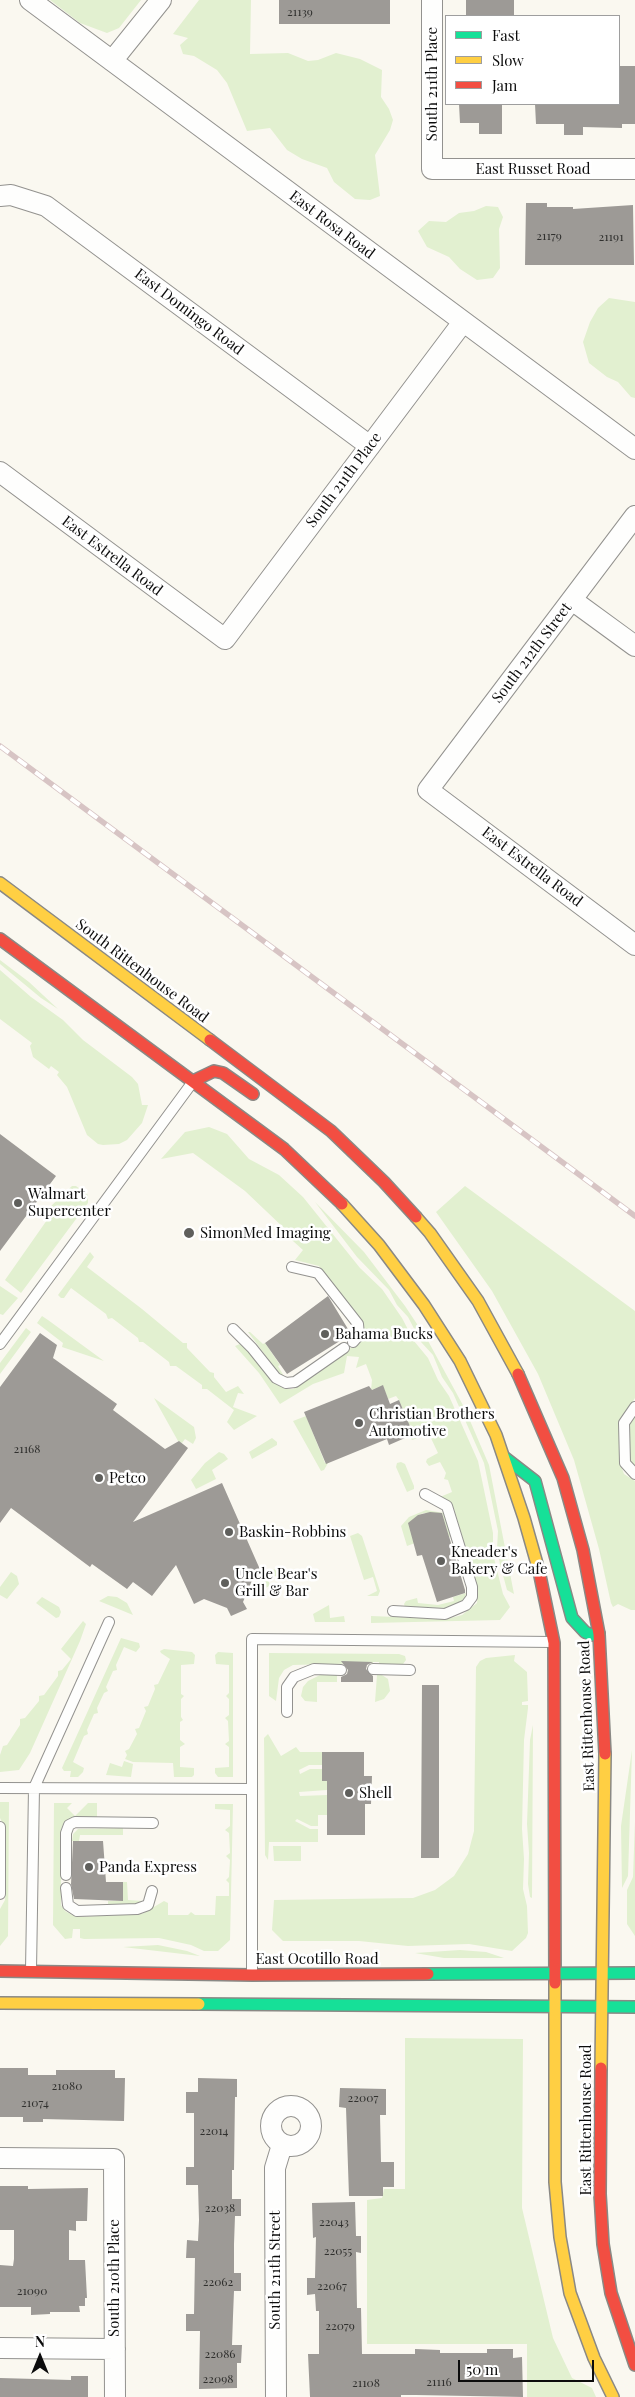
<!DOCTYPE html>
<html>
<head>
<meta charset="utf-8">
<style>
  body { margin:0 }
  #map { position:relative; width:635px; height:2397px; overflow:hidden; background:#faf8f0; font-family:"Playfair Display",serif }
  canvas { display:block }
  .legend { position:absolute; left:445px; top:15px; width:175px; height:90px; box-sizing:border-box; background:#fff; border:1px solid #9e9e9e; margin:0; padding:6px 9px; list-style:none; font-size:15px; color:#0c0c0c }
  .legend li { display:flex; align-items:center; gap:10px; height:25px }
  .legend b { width:25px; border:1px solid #9e9e9e }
  .north { position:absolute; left:15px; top:2332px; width:50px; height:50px; -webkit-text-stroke:4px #fff; paint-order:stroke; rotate:0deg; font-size:14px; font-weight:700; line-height:20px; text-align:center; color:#0c0c0c }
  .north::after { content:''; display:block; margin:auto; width:18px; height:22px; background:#0c0c0c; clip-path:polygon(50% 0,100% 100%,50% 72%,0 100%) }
  .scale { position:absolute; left:458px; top:2360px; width:136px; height:22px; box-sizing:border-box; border:2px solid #0c0c0c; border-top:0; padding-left:6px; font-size:15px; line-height:18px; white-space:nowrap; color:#0c0c0c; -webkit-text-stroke:4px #fff; paint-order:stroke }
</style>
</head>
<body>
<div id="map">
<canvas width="635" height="2397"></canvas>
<ul class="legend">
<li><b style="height:6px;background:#16e098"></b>Fast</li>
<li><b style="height:6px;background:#ffcf43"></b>Slow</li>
<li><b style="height:6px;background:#f24e42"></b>Jam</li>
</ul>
<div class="north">N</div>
<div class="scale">50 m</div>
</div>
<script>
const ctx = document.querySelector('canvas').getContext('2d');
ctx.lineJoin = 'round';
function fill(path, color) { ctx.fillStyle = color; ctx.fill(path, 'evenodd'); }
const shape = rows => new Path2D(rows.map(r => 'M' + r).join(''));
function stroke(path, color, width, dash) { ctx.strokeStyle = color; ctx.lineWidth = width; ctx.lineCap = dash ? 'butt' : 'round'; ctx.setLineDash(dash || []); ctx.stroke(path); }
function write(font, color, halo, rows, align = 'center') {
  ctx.font = font + ' "Playfair Display",serif'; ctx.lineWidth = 5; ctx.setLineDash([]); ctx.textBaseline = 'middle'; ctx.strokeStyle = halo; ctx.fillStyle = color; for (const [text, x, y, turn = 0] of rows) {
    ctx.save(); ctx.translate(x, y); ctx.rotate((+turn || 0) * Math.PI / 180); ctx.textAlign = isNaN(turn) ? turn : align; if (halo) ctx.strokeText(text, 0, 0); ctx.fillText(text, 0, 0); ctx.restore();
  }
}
fill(shape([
  [50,0,141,0,119,28,107,33,80,23],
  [199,0,251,0,250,54,288,53,308,61,318,60,336,53,360,59,382,70,381,97,389,109,393,120,390,130,375,155,380,196,370,200,355,199,334,182,327,168,302,159,287,150,270,128,247,131,227,83,217,70,194,56,183,54,180,45,188,38,173,34],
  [486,206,498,207,503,217,499,229,500,268,493,278,477,280,460,269,449,257,427,247,418,231,429,221,446,222,459,213,474,211],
  [609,298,635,302,635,398,631,397,618,382,607,377,589,363,583,342,590,322,598,308],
  [0,960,29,982,58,1009,41,998,0,964],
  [0,970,31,997,63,1020,83,1040,132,1077,138,1084,142,1105,148,1105,142,1123,127,1140,119,1144,103,1145,98,1144,87,1135,67,1087,57,1075,59,1072,51,1066,49,1069,33,1057,30,1046,32,1043,0,1019],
  [209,1127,227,1134,249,1159,279,1175,303,1197,360,1268,382,1289,402,1318,414,1341,428,1358,438,1380,449,1396,478,1461,493,1533,493,1554,503,1594,510,1607,500,1620,371,1623,371,1616,447,1619,462,1615,477,1603,478,1589,454,1509,448,1502,440,1497,452,1492,448,1480,444,1479,446,1473,440,1462,429,1466,426,1462,427,1459,438,1453,429,1434,412,1440,408,1433,412,1431,399,1400,396,1396,388,1399,383,1386,371,1390,372,1380,366,1364,356,1368,359,1357,347,1356,344,1373,313,1384,280,1404,259,1373,235,1346,240,1344,249,1352,272,1382,285,1389,293,1389,359,1342,364,1328,360,1318,319,1266,295,1260,303,1250,284,1233,286,1230,245,1191,193,1153,161,1159,185,1132],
  [72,1186,76,1186,88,1195,88,1203,21,1293,5,1280,54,1210,50,1207],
  [465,1186,635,1311,635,1398,620,1421,619,1460,624,1474,635,1481,635,1610,631,1610,618,1604,613,1607,611,1603,599,1549,574,1460,538,1374,492,1291,436,1212],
  [315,1202,364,1252,405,1306,427,1339,465,1409,489,1465,514,1594,507,1590,500,1564,497,1549,498,1531,484,1463,453,1393,442,1377,433,1355,421,1342,408,1317,397,1305,389,1290,357,1257],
  [90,1252,94,1257,87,1267,142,1309,183,1343,187,1343,187,1348,210,1372,214,1373,214,1377,226,1392,238,1386,244,1394,238,1393,233,1407,257,1416,234,1430,227,1422,234,1410,207,1389,202,1389,202,1385,176,1366,170,1366,169,1362,143,1342,139,1342,138,1338,112,1318,108,1319,106,1314,71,1288,64,1298,61,1298,58,1295],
  [0,1286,18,1298,3,1315,0,1314],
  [42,1316,48,1320,104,1361,62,1347,63,1343,37,1323],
  [26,1328,31,1332,0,1374,0,1363],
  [248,1332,250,1332,263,1344,265,1343,280,1365,278,1366,285,1378,278,1372],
  [154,1398,194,1427,196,1438,193,1444,185,1439,182,1443,178,1441],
  [635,1415,635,1468,630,1459,629,1424],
  [306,1416,325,1463,328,1463,324,1470,321,1471,293,1421],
  [272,1438,277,1442,277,1445,252,1459,249,1452],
  [219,1452,224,1454,228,1459,212,1470,216,1479,196,1489,191,1480,205,1463],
  [401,1462,405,1464,414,1486,414,1489,407,1492,396,1467,397,1463],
  [426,1510,444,1513,452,1536,449,1537,442,1513,424,1513,418,1515,415,1543,407,1546,401,1526,409,1517],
  [358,1533,362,1536,380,1591,378,1596,367,1596,377,1591,373,1577,364,1580,350,1536],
  [278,1568,281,1569,281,1574,268,1579,270,1586,265,1588,259,1575],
  [11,1572,17,1576,19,1584,7,1599,0,1595,0,1587],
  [466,1593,464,1601,447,1608,405,1607,404,1604,406,1601,417,1598,418,1603,438,1605,454,1601,453,1597],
  [108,1596,117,1597,127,1603,133,1615,99,1601],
  [42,1597,59,1607,61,1612,59,1617,56,1618,36,1603],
  [329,1605,330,1618,344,1616,345,1622,315,1622,313,1614],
  [83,1621,86,1624,80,1641,30,1753,19,1770,0,1772,0,1755,3,1746,7,1745,20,1725,20,1719,25,1718,39,1701,39,1696,44,1695,58,1676,58,1671,62,1670,71,1659,61,1649],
  [121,1638,139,1643,140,1647,136,1652,124,1647,116,1665,117,1670,113,1671,106,1687,108,1691,104,1693,97,1708,98,1713,94,1714,87,1730,88,1734,84,1736,73,1762,84,1768,83,1772,78,1777,70,1777,71,1771,64,1771,62,1768],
  [164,1649,192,1652,195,1655,194,1664,181,1665,181,1694,184,1696,181,1699,181,1717,183,1720,180,1722,180,1740,185,1744,180,1747,180,1767,194,1768,194,1775,192,1777,174,1777,173,1763,133,1762,125,1759,127,1755,125,1751,129,1749,137,1734,135,1729,139,1728,146,1711,144,1707,148,1706,155,1689,154,1685,158,1684,170,1659,161,1653,160,1651],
  [218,1652,233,1653,233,1777,218,1777,215,1773,215,1768,229,1767,229,1747,225,1744,229,1741,228,1721,225,1718,229,1715,229,1699,226,1696,229,1693,229,1665,216,1664,215,1655],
  [269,1653,399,1654,405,1656,406,1660,403,1664,379,1664,379,1662,373,1662,373,1663,293,1665,284,1670,279,1678,276,1701,269,1696],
  [515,1655,514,1661,527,1672,528,1701,522,1702,522,1705,528,1705,528,1708,524,1740,522,1829,524,1859,523,1889,527,1906,528,1933,526,1938,512,1951,469,1944,408,1946,359,1941,283,1941,272,1930,274,1900,413,1898,435,1890,454,1876,468,1854,474,1831,476,1667,480,1661,486,1658],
  [320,1675,337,1675,337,1682,317,1682,317,1702,305,1701,301,1696,303,1687,308,1681],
  [377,1675,382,1675,388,1679,390,1691,384,1699,375,1702],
  [533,1725,532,1898,530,1897,528,1884,529,1853,527,1824,530,1740],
  [268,1734,281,1756,296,1747,300,1752,322,1752,322,1765,309,1765,299,1770,300,1774,310,1769,322,1769,322,1781,327,1781,327,1790,299,1792,300,1796,327,1795,327,1815,318,1815,318,1826,311,1826,297,1819,295,1821,310,1829,318,1829,318,1842,269,1842,268,1860,265,1855,264,1738],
  [632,1750,628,1876,622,1888,621,1826],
  [124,1761,133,1764,131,1777,106,1775,110,1763,122,1767],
  [0,1802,9,1802,8,1936,0,1946,0,1909,5,1900,6,1831,0,1818],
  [54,1803,72,1803,67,1808,75,1816,88,1803,97,1803,97,1817,69,1819,64,1822,61,1830,61,1905,65,1911,76,1917,142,1914,164,1901,168,1903,168,1915,188,1915,191,1912,195,1915,215,1915,216,1896,229,1896,229,1883,226,1880,229,1877,230,1860,226,1856,230,1853,229,1833,225,1830,230,1826,230,1810,215,1809,215,1804,233,1804,230,1940,218,1951,204,1951,191,1945,159,1938,84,1939,80,1938,80,1929,73,1929,72,1938,65,1939,53,1925],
  [635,1821,635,1936,627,1924,627,1890,633,1877],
  [123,1828,123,1835,80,1835,79,1841,72,1841,73,1834,78,1829],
  [273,1846,301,1846,301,1861,274,1861],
  [123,1882,127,1882,128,1900,143,1901,135,1904,108,1904,108,1901,123,1901],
  [158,1945,187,1951,200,1956,123,1947],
  [460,1950,486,1952,504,1958,444,1958,415,1953],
  [405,2038,523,2039,522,2208,553,2338,572,2378,592,2388,596,2397,527,2397,527,2344,367,2344,367,2200,382,2198,384,2189,405,2189]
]), '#e2f0d0');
fill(shape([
  [279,0,390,0,390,24,279,24],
  [466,0,514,0,514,16,466,16],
  [619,66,635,66,635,124,622,124,622,128,583,127,583,135,564,135,564,124,536,124,535,104,619,104],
  [459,104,502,104,502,134,479,134,479,123,460,123],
  [526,203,547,203,547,207,573,207,573,209,633,205,634,265,525,265],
  [0,1134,56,1176,0,1251],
  [328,1296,351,1334,287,1374,265,1343],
  [40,1333,57,1345,53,1358,117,1404,113,1410,165,1449,179,1441,188,1448,133,1522,222,1483,262,1574,253,1578,243,1602,247,1609,231,1616,227,1608,204,1599,194,1604,176,1565,152,1596,133,1582,127,1589,92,1564,90,1567,11,1508,0,1523,0,1387],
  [383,1385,390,1404,399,1400,412,1431,404,1435,405,1438,389,1445,387,1439,326,1464,304,1412,369,1386,372,1390],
  [430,1512,442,1513,465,1590,465,1593,437,1602,422,1555,417,1556,408,1523,418,1515],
  [341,1661,373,1662,367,1665,366,1669,373,1676,373,1682,341,1682,341,1677,347,1674,348,1670],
  [422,1685,439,1685,439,1858,421,1858],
  [322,1752,364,1752,364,1776,372,1776,371,1804,365,1804,365,1835,327,1835,327,1781,322,1781],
  [73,1841,103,1841,106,1882,123,1882,123,1901,74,1899,71,1884],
  [0,2068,28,2068,28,2075,56,2075,56,2070,115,2070,115,2078,125,2078,124,2121,43,2119,43,2122,23,2122,23,2117,0,2117],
  [198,2078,237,2079,237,2097,235,2097,234,2170,232,2170,232,2199,241,2199,241,2216,235,2216,234,2244,234,2273,241,2273,241,2291,234,2291,233,2316,232,2345,242,2345,241,2363,237,2363,237,2388,199,2389,200,2331,186,2331,186,2314,194,2314,195,2258,186,2258,187,2240,198,2241,199,2220,198,2185,186,2185,186,2167,194,2167,194,2113,186,2113,186,2092,198,2092],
  [340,2088,386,2089,386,2115,380,2115,381,2162,394,2162,394,2187,383,2187,383,2196,349,2196,346,2108,339,2107],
  [0,2186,28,2186,28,2189,88,2188,87,2221,76,2221,76,2231,69,2230,69,2260,85,2260,87,2298,85,2298,85,2306,79,2306,80,2312,50,2312,50,2314,31,2315,31,2307,0,2307,0,2265,13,2266,14,2259,14,2230,0,2230],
  [355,2202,356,2236,361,2236,361,2253,356,2252,357,2308,361,2308,362,2354,415,2354,415,2349,440,2350,440,2353,487,2353,487,2349,513,2349,513,2358,522,2357,523,2397,416,2395,401,2395,401,2397,310,2397,308,2354,319,2354,319,2311,316,2311,315,2294,307,2295,307,2278,315,2278,316,2237,313,2238,312,2203],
  [71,2376,88,2376,88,2397,0,2397,0,2378,71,2380]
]), '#9d9a96');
const lane = shape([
  [292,1267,318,1273,358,1324,359,1335,353,1342],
  [233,1329,252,1348,276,1378,286,1383,295,1382,344,1348],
  [0,1344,192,1083],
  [635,1407,624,1423,625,1463,635,1474],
  [393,1611,445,1614,466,1605,472,1597,472,1587,447,1506,425,1494],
  [373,1669,410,1670],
  [287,1712,287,1687,294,1677,314,1669,341,1670],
  [0,1788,252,1789],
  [0,1827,0,1894],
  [66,1875,66,1833,69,1825,75,1822,153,1823],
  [66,1888,68,1905,77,1911,137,1909,148,1905,152,1891],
  [31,1970,34,1788,109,1622],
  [252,1974,252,1639,553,1642]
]);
const street = shape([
  [30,0,635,449],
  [432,0,432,169,635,169],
  [112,61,161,0],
  [0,196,11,195,46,206,370,446],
  [0,472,225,639,463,322],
  [635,516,428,790,635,945],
  [572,600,635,646],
  '271 2126a20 20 0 1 1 40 0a20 20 0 1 1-40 0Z',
  [0,2158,114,2159,115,2397],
  [0,2348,115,2349],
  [276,2397,275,2168,282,2145]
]);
const fast = shape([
  [504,1457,535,1481,572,1618,585,1632,591,1635,599,1634],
  [428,1974,635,1973],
  [199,2004,635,2007]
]);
const slow = shape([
  [0,883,210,1040],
  [342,1204,379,1245,424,1305,460,1361,496,1435,524,1518,539,1571],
  [416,1217,430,1233,478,1301,518,1374],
  [555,1983,555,2182,560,2237,570,2293,594,2358,613,2397],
  [0,2003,199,2004],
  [601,2068,605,1754]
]);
const jam = shape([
  [0,939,284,1149,342,1204],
  [210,1040,331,1131,384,1182,416,1217],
  [193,1081,214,1071,223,1073,253,1094],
  [518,1374,563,1478,583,1550,599,1634,605,1754],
  [539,1571,554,1643,555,1983],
  [0,1971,252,1975,428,1974],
  [601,2068,600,2194,603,2244,611,2293,635,2365]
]);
stroke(lane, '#93928f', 12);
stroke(street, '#93928f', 22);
stroke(fast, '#8a8985', 14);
stroke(slow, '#8a8985', 14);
stroke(jam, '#8a8985', 14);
stroke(lane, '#fefefd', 10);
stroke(street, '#fefefd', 20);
stroke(fast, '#16e098', 11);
stroke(slow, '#ffcf43', 11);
stroke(jam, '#f24e42', 11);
const rail = shape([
  [0,746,635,1216]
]);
stroke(rail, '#d7c4c4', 5.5);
stroke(rail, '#fff', 4, [11]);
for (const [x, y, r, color] of [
  [18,1203,5,"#5f5f5c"],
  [189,1233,6,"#5f5f5c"],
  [325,1334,5,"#5f5f5c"],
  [359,1423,5,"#5f5f5c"],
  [99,1478,5,"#5f5f5c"],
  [229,1532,5,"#5f5f5c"],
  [441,1561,5,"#5f5f5c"],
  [225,1583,5,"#5f5f5c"],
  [349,1793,5,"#5f5f5c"],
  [89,1867,5,"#5f5f5c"]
]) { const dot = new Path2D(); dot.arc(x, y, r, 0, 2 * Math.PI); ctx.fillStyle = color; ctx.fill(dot); stroke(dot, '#fff', 2); }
write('12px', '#30302e', null, [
  ["21139",300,12],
  ["21179",549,236],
  ["21191",611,237],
  ["21168",27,1449],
  ["21080",67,2086],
  ["22007",363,2098],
  ["21074",35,2103],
  ["22014",214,2131],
  ["22038",220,2208],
  ["22043",334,2222],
  ["22055",338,2251],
  ["22062",218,2282],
  ["22067",332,2286],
  ["21090",32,2291],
  ["22079",340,2326],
  ["22086",220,2354],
  ["22098",218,2379],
  ["21116",439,2382],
  ["21108",366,2383]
]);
write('15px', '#0c0c0c', '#fff', [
  ["South 211th Place",432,84,-90],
  ["East Russet Road",533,169],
  ["East Rosa Road",332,225,37],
  ["East Domingo Road",189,312,37],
  ["South 211th Place",344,480,-53],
  ["East Estrella Road",112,556,37],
  ["South 212th Street",532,653,-53],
  ["East Estrella Road",532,867,37],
  ["South Rittenhouse Road",142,971,37],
  ["East Rittenhouse Road",587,1716,-92],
  ["East Ocotillo Road",317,1959],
  ["East Rittenhouse Road",586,2120,-90],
  ["South 211th Street",275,2270,-90],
  ["South 210th Place",114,2278,-90]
]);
write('15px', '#0c0c0c', '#fff', [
  ["Walmart",28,1194],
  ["Supercenter",28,1211],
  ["SimonMed Imaging",200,1233],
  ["Bahama Bucks",335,1334],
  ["Christian Brothers",369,1414],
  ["Automotive",369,1431],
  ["Petco",109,1478],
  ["Baskin-Robbins",239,1532],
  ["Kneader's",451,1552],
  ["Bakery & Cafe",451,1569],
  ["Uncle Bear's",235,1574],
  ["Grill & Bar",235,1591],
  ["Shell",359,1793],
  ["Panda Express",99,1867]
], 'left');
</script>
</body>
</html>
